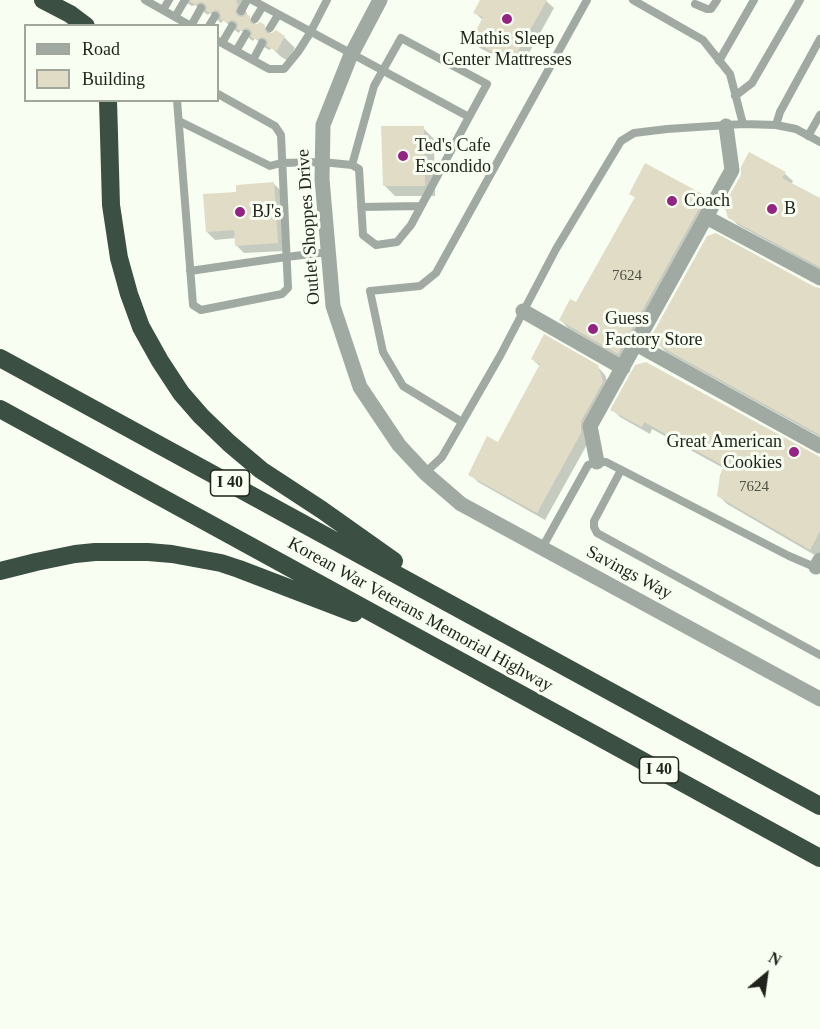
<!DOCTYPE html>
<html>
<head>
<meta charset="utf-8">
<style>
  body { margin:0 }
  #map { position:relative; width:820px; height:1029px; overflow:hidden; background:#f8fef1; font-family:"Times New Roman",serif }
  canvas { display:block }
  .legend { position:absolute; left:24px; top:24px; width:195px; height:78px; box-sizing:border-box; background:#f8fef1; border:2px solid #a1a69b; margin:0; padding:8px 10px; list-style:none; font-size:18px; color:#1f231b }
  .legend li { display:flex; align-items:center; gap:12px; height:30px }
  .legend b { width:30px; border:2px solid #a1a69b }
  .north { position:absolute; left:736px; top:945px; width:60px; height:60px; -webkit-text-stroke:4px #f8fef1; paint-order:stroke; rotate:29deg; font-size:16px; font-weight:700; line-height:24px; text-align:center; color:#1f231b }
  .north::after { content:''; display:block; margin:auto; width:21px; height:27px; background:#1f231b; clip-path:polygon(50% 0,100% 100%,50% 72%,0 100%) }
</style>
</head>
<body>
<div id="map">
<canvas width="820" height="1029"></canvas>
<ul class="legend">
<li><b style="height:8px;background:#a0aaa3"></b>Road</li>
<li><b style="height:16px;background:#e1dcc5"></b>Building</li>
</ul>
<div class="north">N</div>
</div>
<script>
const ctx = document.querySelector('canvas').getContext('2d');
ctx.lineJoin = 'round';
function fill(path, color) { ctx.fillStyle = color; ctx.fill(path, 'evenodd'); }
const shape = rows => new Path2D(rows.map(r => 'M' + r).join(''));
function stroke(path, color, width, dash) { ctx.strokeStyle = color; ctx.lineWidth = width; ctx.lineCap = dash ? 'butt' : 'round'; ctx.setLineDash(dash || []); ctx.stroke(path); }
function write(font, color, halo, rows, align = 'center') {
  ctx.font = font + ' "Times New Roman",serif'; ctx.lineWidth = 6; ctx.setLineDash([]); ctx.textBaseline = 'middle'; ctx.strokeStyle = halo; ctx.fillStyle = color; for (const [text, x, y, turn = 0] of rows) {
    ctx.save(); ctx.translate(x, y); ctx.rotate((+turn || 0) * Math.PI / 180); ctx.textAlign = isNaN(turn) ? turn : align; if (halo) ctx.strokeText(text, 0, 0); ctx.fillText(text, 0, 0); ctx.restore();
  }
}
fill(shape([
  [181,0,250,0,245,8,248,17,258,26,264,26,273,35,284,37,295,48,288,61,280,56,272,48,269,50,264,47,255,38,253,41,250,39,241,30,239,33,233,29,224,20,221,23,210,13,208,15,195,5,192,6],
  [482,0,545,0,554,8,520,69,480,48,472,40,483,20,475,13],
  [423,128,434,139,435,196,395,196,384,185],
  [750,154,785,174,793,181,791,185,820,200,820,270,738,225,729,217],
  [274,184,282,192,285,251,244,253,236,245,236,238,215,240,207,232,238,193],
  [631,194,705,197,713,205,626,361,568,328,561,320,576,304,636,198],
  [820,292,820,437,666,352,657,343],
  [532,359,597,366,605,375,611,391,589,441,545,520,478,482,470,474,499,444,541,367],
  [612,409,820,459,820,553,818,557,727,504,719,496,725,469,652,429,650,434,620,417]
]), '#0003');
fill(shape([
  [191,0,236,0,238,5,235,12,238,16,242,17,246,14,250,16,250,21,252,24,257,24,260,22,265,25,265,30,267,33,272,33,276,30,285,36,277,51,267,46,268,42,265,38,261,37,257,40,251,37,252,33,250,29,245,28,241,31,237,29,238,25,236,21,231,20,227,23,220,19,221,16,219,11,215,10,210,13,206,11,207,7,204,3,200,2,196,5,190,2],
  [480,0,547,0,512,62,471,40,483,17,473,13],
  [381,126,424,126,425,186,383,186],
  [749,152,786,172,782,178,820,198,820,267,728,218,724,205,741,175,741,167],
  [645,163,706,196,618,354,559,320,570,299,576,302,635,197,629,194],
  [274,182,278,243,235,246,234,230,206,232,203,194,236,192,236,185],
  [716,233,815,287,820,288,820,435,656,344,653,333,707,236],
  [544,334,598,365,603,382,581,421,581,433,537,513,468,475,487,436,498,442,540,364,531,359],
  [646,362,820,457,820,531,810,550,717,496,720,475,724,466,644,422,642,427,610,410,635,365]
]), '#e1dcc5');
stroke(shape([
  [145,0,191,26],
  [633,0,703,40,730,74,743,124,776,125,796,129,820,142],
  [695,4,707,9,711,9,717,0],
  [163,10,169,0],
  [241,11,247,0],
  [175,17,185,0],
  [255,19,263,6],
  [191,26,201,8],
  [209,26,215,16],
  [270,28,278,15],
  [218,41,269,69,284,69,298,52,310,33,327,0],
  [222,43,232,26],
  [236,51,246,34],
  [253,60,262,43],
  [719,61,754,0],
  [735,96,752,83,800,0],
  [177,100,193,305,201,310,282,294,288,288,281,135,275,126,218,94],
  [179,121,270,166,281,163,322,162,352,165,359,169,363,235,376,245,397,242,411,225,469,117,252,0],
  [776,125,780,112,820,39],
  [808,136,820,115],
  [352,165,374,86,401,38,487,84,469,117],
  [361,207,421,206],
  [190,271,286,257,328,252],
  [462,422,403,386,383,352,370,291,420,286,436,273,587,0],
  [621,470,594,521,594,527,597,533,820,655],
  [425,473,442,457,500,356,556,249,621,141,634,133,667,129,743,124],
  [542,548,588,465,597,462,606,462,789,556,817,568]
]), '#a0aaa3', 8);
stroke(shape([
  [380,0,350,57,323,125,322,179,333,306,360,387,399,445,425,473,461,504,820,699],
  [706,217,820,278],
  [523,311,623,368],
  [636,344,820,446],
  [597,462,590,426,732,170,726,126],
  [816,567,820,560]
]), '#a0aaa3', 15);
stroke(shape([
  [43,0,70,14,86,26],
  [108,100,111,205,119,258,129,294,141,327,160,361,181,393,201,416,229,443,261,470,322,510,394,561],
  [0,358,820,806],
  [0,409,820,858],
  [0,571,36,562,75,554,95,552,148,552,172,554,221,563,239,569,354,613]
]), '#3b4f43', 18);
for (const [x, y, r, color] of [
  [507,19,6,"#932484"],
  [403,156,6,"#932484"],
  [672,201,6,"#932484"],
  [772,209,6,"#932484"],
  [240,212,6,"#932484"],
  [593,329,6,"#932484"],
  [794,452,6,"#932484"]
]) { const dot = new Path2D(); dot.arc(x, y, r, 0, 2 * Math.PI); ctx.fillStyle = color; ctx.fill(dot); stroke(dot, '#f8fef1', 2); }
write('15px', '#505146', null, [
  ["7624",627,276],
  ["7624",754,487]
]);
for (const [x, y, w] of [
  [230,483,39],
  [659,770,39]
]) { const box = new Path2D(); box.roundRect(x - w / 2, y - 13, w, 26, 4.5); ctx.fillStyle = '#f8fef1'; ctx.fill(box); stroke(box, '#1f231b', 1.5); }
write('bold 16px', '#1f231b', null, [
  ["I 40",230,483],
  ["I 40",659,770]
]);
write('18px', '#1f231b', '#f8fef1', [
  ["Mathis Sleep",507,39,"center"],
  ["Center Mattresses",507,60,"center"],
  ["Ted's Cafe",415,146],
  ["Escondido",415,167],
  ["Coach",684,201],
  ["B",784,209],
  ["BJ's",252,212],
  ["Guess",605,319],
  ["Factory Store",605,340],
  ["Great American",782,442,"right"],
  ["Cookies",782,463,"right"]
], 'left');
write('18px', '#1f231b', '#f8fef1', [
  ["Outlet Shoppes Drive",309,227,-94],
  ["Savings Way",629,573,28],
  ["Korean War Veterans Memorial Highway",420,615,29]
]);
</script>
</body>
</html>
